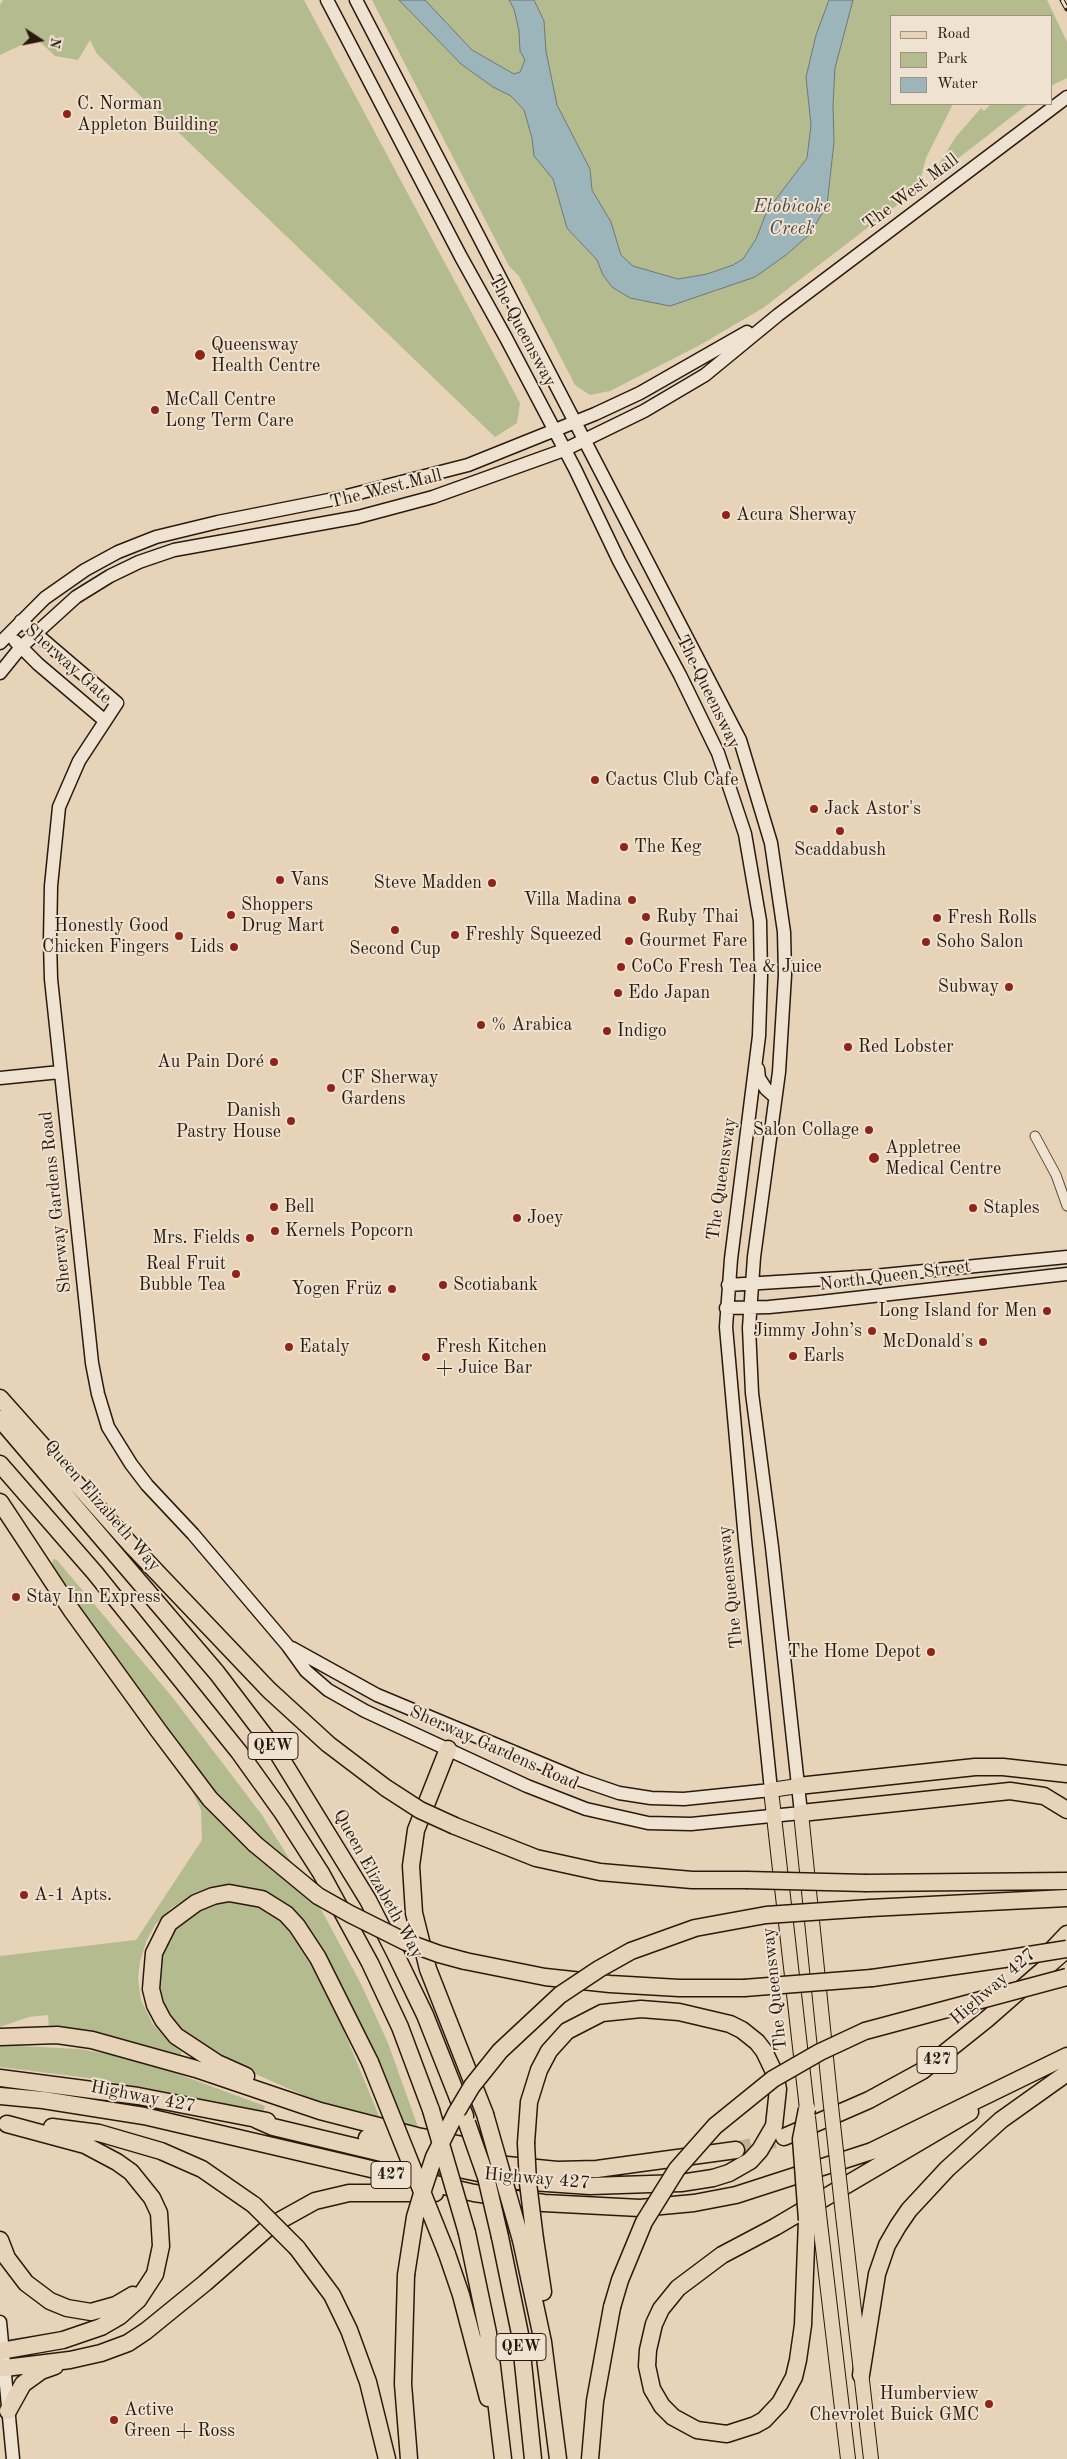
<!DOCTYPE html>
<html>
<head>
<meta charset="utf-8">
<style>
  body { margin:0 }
  #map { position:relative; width:1067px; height:2459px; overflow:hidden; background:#e6d3b8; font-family:"Old Standard TT",serif }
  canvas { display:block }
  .legend { position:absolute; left:890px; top:15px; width:162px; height:90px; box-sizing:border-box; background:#efe2d1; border:1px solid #a09283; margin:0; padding:6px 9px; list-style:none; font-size:15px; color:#2a1a0d }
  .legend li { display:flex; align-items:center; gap:10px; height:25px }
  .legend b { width:25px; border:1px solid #a09283 }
  .north { position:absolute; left:15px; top:15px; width:50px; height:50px; -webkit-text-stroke:4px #efe2d1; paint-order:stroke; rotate:101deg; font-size:14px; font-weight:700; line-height:20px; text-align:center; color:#2a1a0d }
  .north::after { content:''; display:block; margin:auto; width:18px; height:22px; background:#2a1a0d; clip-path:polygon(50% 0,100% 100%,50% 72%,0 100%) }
</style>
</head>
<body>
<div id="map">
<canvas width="1067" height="2459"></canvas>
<ul class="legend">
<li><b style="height:6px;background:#e6d3b8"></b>Road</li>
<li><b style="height:14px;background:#b4bc8f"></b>Park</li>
<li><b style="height:14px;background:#9bb5ba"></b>Water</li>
</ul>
<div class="north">N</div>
</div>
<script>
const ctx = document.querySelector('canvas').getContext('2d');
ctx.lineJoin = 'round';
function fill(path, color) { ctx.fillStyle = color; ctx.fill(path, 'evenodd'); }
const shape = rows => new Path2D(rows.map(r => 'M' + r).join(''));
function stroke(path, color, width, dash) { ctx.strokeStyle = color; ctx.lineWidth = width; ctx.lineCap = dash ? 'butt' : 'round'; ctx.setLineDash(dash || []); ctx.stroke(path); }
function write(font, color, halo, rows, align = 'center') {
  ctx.font = font + ' "Old Standard TT",serif'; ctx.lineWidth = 4; ctx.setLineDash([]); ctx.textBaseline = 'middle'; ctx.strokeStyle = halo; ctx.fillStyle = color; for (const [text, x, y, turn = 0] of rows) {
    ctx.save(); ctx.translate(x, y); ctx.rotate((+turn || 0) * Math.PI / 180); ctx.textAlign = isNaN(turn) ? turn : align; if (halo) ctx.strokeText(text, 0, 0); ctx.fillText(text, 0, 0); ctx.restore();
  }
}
fill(shape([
  [3,0,304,0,520,403,517,423,495,437,97,54,90,40,78,60,55,56,36,38,0,55,0,5],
  [372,0,399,0,461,64,493,87,511,96,524,110,532,138,534,156,553,179,567,228,597,260,603,275,612,287,630,298,642,301,717,291,827,205,834,143,833,105,835,68,853,0,1047,0,1067,42,1067,78,1051,86,1051,16,891,16,891,104,953,104,926,158,918,189,763,308,700,345,610,391,590,395,575,385,519,276,509,266],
  [425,0,509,0,514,9,519,31,520,51,525,60,520,72,514,74,472,50],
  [534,0,829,0,816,35,806,77,811,125,807,158,767,211,756,239,743,259,733,265,707,274,678,279,633,266,621,255,611,222,592,190,590,169,557,105,546,51,544,21],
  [991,104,1028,104,938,174,937,167,955,138,981,108,984,111],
  [53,1559,57,1560,173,1698,262,1815,323,1913,361,1984,388,2043,419,2130,400,2125,311,1932,289,1905,271,1894,251,1888,227,1885,210,1888,188,1897,170,1909,155,1925,146,1942,140,1962,138,1978,141,2000,152,2023,170,2043,182,2052,179,2058,114,2037,82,2030,49,2028,48,2015,29,2017,0,2027,0,1956,136,1940,202,1840,201,1810,159,1721,52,1566],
  [223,1900,254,1904,279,1916,305,1947,337,2014,381,2121,312,2099,235,2065,185,2036,173,2021,162,2002,158,1989,159,1960,173,1929,195,1910],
  [0,2045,80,2049,124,2057,159,2067,265,2106,263,2112,96,2079,0,2067]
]), '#b4bc8f');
const water = shape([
  [399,0,425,0,472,50,514,74,520,72,525,60,520,51,519,31,514,9,509,0,534,0,544,21,546,51,557,105,590,169,592,190,611,222,621,255,633,266,678,279,707,274,733,265,743,259,756,239,767,211,807,158,811,125,806,77,816,35,829,0,853,0,835,68,833,105,834,142,827,205,810,234,786,255,755,277,670,306,630,298,612,287,603,275,597,260,567,228,553,179,534,156,532,138,524,110,511,96,493,87,461,64,399,0]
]);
fill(water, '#9bb5ba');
stroke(water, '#6e7775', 1);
stroke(shape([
  [736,2150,775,2140]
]), '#c0ae96', 16, [16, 8]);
const street = shape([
  [1035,1136,1056,1175,1067,1206]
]);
const secondary = shape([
  [21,621,117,703,79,761,59,807,51,886,50,941,51,979,92,1363,98,1394,108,1427,131,1464,147,1485,193,1534,288,1646,306,1671,328,1690,365,1711,527,1786,586,1809,648,1823,691,1824,801,1813,772,1547,752,1393,749,1328,754,1257,779,1072,785,975,784,932,771,843,740,740,356,0],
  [15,641,38,664,104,720],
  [0,643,45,598,85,570,118,552,156,537,218,522,339,498,468,465,595,414,640,393,747,332],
  [0,673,21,647,76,597,110,576,139,562,174,550,358,517,433,497,564,450,644,411,705,375,778,315,1067,97],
  [758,1069,759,1078,766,1089,775,1097],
  [0,1078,60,1072],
  [728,1285,874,1276,1067,1257],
  [726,1308,769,1307,820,1302,1067,1274],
  [292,1648,377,1695,581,1780,619,1793,651,1798,684,1799,771,1790,745,1540,726,1327,731,1259,759,1036,761,976,760,921,745,834,718,753,680,675,619,561,575,469,506,338,461,257,327,0],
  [0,2322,13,2459]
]);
const primary = shape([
  [798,1786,771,1790,807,2109],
  [801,1813,830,2097],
  [843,2215,871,2459],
  [820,2223,848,2459]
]);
const highway = shape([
  [0,1398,131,1545,269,1690,328,1744,386,1788],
  [0,1419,217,1673,277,1752,368,1900,395,1953,425,2015,465,2116],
  [0,1464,95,1573,239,1752,282,1812,321,1873,370,1963,400,2027,431,2110],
  [0,1502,72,1611,158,1730,210,1799,255,1844],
  [448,1749,416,1830,411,1866,414,1913,428,1969,485,2114],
  [798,1786,975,1767,1003,1767,1067,1774],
  [801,1813,1010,1791,1044,1796,1067,1810],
  [455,1826,536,1858,600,1872,692,1880,746,1880],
  [866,1883,1067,1881],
  [870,1908,1067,1898],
  [1048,1954,1067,1934],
  [465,1961,545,1977,610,1984,679,1988,744,1988],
  [872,1978,1004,1959],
  [0,2037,57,2035,92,2040,196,2069,320,2111,417,2136,488,2150],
  [246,2076,217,2063,176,2036,163,2020,155,2005,151,1989,154,1953,169,1923,196,1903,213,1896,229,1893,262,1899,286,1914,297,1926,318,1958,370,2062],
  [0,2078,138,2096,267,2121],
  [0,2096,43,2100,144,2116,474,2193,544,2203,640,2208,694,2203,736,2195,872,2151,1067,2056],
  [257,2120,273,2127,390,2155,518,2181,590,2186,681,2183,713,2178,729,2173,750,2161,760,2150,774,2126,778,2089,775,2074,764,2051,757,2042,742,2030,730,2024,679,2012,641,2009,602,2013,567,2031,549,2051,539,2070,529,2102,526,2143],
  [52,2127,99,2133,161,2151,202,2169,254,2205],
  [784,2137,869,2100,922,2071,987,2019,1067,1949],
  [367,2138,487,2163,557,2170,597,2169,736,2150],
  [807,2220,803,2325,798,2360,794,2377,780,2403,764,2420,755,2425,727,2434,697,2430,673,2417,662,2406,652,2389,647,2366,648,2350,654,2324,661,2309,678,2288,722,2255,775,2227,970,2112],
  [467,2233,488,2333,503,2459],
  [500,2237,520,2334,533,2459],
  [535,2239,543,2292],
  [0,2240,7,2258,26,2283,50,2301,67,2308,91,2312,116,2305,133,2295],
  [521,2240,543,2342,558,2459],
  [297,2248,332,2295,349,2330,368,2382,387,2459],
  [447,2254,461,2295,488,2398],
  [406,2275,403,2384,409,2459],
  [0,2351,63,2340,101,2327,120,2316,138,2300,155,2274,161,2246,159,2213,152,2198,131,2172,117,2162,85,2145,7,2124],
  [0,2367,5,2368,70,2360,101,2353,128,2343,146,2331,205,2283,270,2226,315,2201,349,2193,435,2193],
  [861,2375,877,2274,887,2245,898,2226,909,2210,947,2169,1001,2120,1067,2073],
  [8,2411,23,2384,41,2371,55,2366],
  [590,2459,595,2401,612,2307]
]);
stroke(street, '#594838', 11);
stroke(secondary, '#2a1a0d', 15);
stroke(primary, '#2a1a0d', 16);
stroke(highway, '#2a1a0d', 19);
stroke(street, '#efe2d1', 9);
stroke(secondary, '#efe2d1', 12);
stroke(primary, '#e6d3b8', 14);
stroke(highway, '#e6d3b8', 16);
const rail = shape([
  [1062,0,1067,9]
]);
stroke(rail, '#2a1a0d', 5);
stroke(rail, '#efe2d1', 3, [9]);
const primaryBridge = shape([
  [830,2097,843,2215],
  [808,2117,820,2223]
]);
const highwayBridge = shape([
  [386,1788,420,1810,455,1826],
  [255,1844,318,1896,350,1914,406,1942,439,1954,465,1961],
  [746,1880,866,1883],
  [1004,1959,1067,1949],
  [744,1988,872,1978],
  [370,2062,447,2254],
  [431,2110,467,2233],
  [485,2114,521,2240],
  [467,2123,486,2177,500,2237],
  [526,2143,528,2183,535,2239],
  [254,2205,297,2248],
  [807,2220,801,2139,807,2109],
  [406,2275,415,2217,424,2187,434,2157,456,2113,472,2086,500,2051,560,1995,599,1969,631,1951,695,1928,766,1915,870,1908],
  [612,2307,620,2280,644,2222,677,2169,715,2126,773,2079,820,2052,865,2031,1067,1977]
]);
stroke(primaryBridge, '#2a1a0d', 16, []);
stroke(highwayBridge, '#2a1a0d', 19, []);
stroke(primaryBridge, '#e6d3b8', 14);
stroke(highwayBridge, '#e6d3b8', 16);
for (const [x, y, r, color] of [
  [67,114,5,"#8f2418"],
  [200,355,6,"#8f2418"],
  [155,410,5,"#8f2418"],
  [726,515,5,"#8f2418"],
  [595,780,5,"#8f2418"],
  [814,809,5,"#8f2418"],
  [840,831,5,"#8f2418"],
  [624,847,5,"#8f2418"],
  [280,880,5,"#8f2418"],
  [492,883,5,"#8f2418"],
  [632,900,5,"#8f2418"],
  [231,915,5,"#8f2418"],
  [646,917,5,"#8f2418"],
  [937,918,5,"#8f2418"],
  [395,930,5,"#8f2418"],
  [455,935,5,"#8f2418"],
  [179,936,5,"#8f2418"],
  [629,941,5,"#8f2418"],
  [926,942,5,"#8f2418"],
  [234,947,5,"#8f2418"],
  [621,967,5,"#8f2418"],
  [1009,987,5,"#8f2418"],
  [618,993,5,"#8f2418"],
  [481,1025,5,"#8f2418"],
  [607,1031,5,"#8f2418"],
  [848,1047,5,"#8f2418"],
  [274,1062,5,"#8f2418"],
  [331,1088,5,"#8f2418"],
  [291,1121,5,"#8f2418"],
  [869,1130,5,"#8f2418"],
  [874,1158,6,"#8f2418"],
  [274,1207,5,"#8f2418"],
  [973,1208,5,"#8f2418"],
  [517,1218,5,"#8f2418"],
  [275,1231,5,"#8f2418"],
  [250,1238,5,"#8f2418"],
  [236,1274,5,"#8f2418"],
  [443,1285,5,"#8f2418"],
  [392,1289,5,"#8f2418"],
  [1047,1311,5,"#8f2418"],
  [872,1331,5,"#8f2418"],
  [983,1342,5,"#8f2418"],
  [289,1347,5,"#8f2418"],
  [793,1356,5,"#8f2418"],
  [426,1357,5,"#8f2418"],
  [16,1597,5,"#8f2418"],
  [931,1652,5,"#8f2418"],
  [24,1895,5,"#8f2418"],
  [989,2404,5,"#8f2418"],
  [114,2420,5,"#8f2418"]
]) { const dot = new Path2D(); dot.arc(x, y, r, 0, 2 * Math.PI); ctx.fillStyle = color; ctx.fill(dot); stroke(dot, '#efe2d1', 2); }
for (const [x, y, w] of [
  [273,1746,50],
  [937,2060,40],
  [391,2175,40],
  [521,2347,50]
]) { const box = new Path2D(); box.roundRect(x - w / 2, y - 13.5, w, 27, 4); ctx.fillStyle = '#efe2d1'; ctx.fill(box); stroke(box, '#2a1a0d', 1); }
write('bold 16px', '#2a1a0d', null, [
  ["QEW",273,1746],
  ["427",937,2060],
  ["427",391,2175],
  ["QEW",521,2347]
]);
write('18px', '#2a1a0d', '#efe2d1', [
  ["C. Norman",77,104],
  ["Appleton Building",77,125],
  ["Queensway",211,345],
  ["Health Centre",211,366],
  ["McCall Centre",165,400],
  ["Long Term Care",165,421],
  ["Acura Sherway",736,515],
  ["Cactus Club Cafe",605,780],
  ["Jack Astor's",824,809],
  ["The Keg",634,847],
  ["Scaddabush",840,850,"center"],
  ["Vans",290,880],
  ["Steve Madden",482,883,"right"],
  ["Villa Madina",622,900,"right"],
  ["Shoppers",241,905],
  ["Drug Mart",241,926],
  ["Ruby Thai",656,917],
  ["Fresh Rolls",947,918],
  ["Honestly Good",169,926,"right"],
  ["Chicken Fingers",169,947,"right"],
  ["Freshly Squeezed",465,935],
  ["Gourmet Fare",639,941],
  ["Soho Salon",936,942],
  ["Lids",224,947,"right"],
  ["Second Cup",395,949,"center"],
  ["CoCo Fresh Tea & Juice",631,967],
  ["Subway",999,987,"right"],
  ["Edo Japan",628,993],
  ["% Arabica",491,1025],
  ["Indigo",617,1031],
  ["Red Lobster",858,1047],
  ["Au Pain Doré",264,1062,"right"],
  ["CF Sherway",341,1078],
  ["Gardens",341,1099],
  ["Danish",281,1111,"right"],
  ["Pastry House",281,1132,"right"],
  ["Salon Collage",859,1130,"right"],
  ["Appletree",885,1148],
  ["Medical Centre",885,1169],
  ["Bell",284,1207],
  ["Staples",983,1208],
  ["Joey",527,1218],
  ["Kernels Popcorn",285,1231],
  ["Mrs. Fields",240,1238,"right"],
  ["Real Fruit",226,1264,"right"],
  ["Bubble Tea",226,1285,"right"],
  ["Scotiabank",453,1285],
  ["Yogen Früz",382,1289,"right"],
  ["Long Island for Men",1037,1311,"right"],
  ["Jimmy John’s",862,1331,"right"],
  ["McDonald's",973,1342,"right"],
  ["Eataly",299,1347],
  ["Fresh Kitchen",436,1347],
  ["+ Juice Bar",436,1368],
  ["Earls",803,1356],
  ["Stay Inn Express",26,1597],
  ["The Home Depot",921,1652,"right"],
  ["A-1 Apts.",34,1895],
  ["Humberview",979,2394,"right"],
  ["Chevrolet Buick GMC",979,2415,"right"],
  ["Active",124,2410],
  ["Green + Ross",124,2431]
], 'left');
write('18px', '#2a1a0d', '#efe2d1', [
  ["The West Mall",911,192,-37],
  ["The Queensway",522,331,62],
  ["The West Mall",386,489,-14],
  ["Sherway Gate",68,664,42],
  ["The Queensway",708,692,64],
  ["The Queensway",722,1179,-82],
  ["Sherway Gardens Road",56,1202,-96],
  ["North Queen Street",895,1276,-7],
  ["Queen Elizabeth Way",102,1506,49],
  ["The Queensway",731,1587,-96],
  ["Sherway Gardens Road",494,1748,24],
  ["Queen Elizabeth Way",378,1884,61],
  ["Highway 427",993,1987,-41],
  ["The Queensway",775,1989,-96],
  ["Highway 427",143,2097,11],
  ["Highway 427",537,2179,5]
]);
write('italic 19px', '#4c4841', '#efe2d1', [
  ["Etobicoke",792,207],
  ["Creek",792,229]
]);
</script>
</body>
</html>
